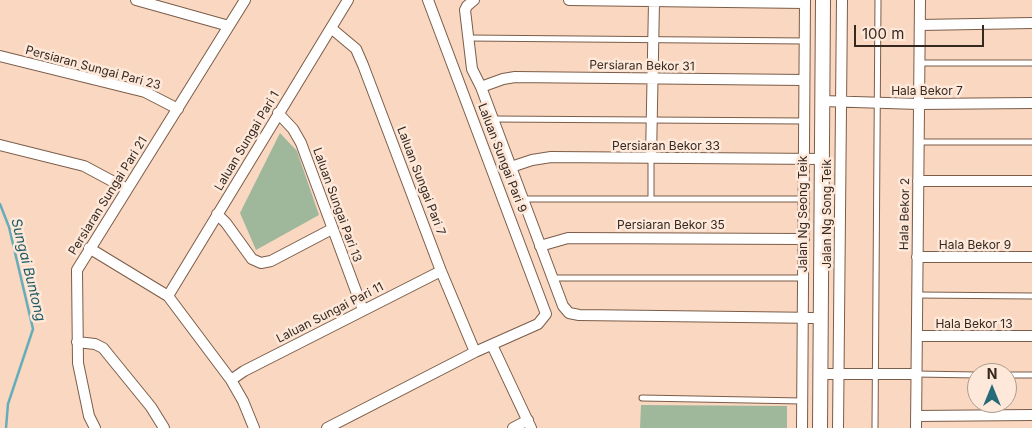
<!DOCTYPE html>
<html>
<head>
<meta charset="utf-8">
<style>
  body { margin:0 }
  #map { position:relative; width:1032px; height:428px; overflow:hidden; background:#fad7c0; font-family:Inter,sans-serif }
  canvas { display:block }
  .north { position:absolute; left:967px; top:363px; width:50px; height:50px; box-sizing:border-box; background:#fde8da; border:1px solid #ad9b8f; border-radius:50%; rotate:0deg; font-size:14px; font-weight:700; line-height:20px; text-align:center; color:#35281f }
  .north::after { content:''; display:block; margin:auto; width:18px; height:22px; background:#256b79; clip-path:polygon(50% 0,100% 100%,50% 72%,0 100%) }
  .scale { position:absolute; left:854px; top:25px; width:130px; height:22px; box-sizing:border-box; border:2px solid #35281f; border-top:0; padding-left:6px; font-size:15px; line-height:18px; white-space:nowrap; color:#35281f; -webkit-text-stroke:4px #fde8da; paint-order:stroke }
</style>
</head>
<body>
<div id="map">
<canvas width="1032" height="428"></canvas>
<div class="north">N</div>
<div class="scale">100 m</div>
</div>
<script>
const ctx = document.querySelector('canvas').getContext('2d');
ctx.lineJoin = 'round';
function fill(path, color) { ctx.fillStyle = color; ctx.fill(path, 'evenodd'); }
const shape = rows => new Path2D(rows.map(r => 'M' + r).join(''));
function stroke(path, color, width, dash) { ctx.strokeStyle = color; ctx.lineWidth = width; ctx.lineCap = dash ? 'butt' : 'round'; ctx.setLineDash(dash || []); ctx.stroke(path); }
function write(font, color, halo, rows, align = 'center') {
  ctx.font = font + ' Inter,sans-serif'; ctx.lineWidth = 5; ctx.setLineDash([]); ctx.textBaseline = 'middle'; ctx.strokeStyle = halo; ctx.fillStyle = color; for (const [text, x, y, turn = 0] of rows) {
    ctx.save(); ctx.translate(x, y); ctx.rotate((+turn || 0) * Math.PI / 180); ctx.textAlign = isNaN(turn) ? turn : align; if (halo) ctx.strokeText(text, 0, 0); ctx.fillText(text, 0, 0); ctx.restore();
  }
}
fill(shape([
  [280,133,297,151,319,215,256,250,240,213],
  [641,405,787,406,787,428,640,428]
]), '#9fb89b');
stroke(shape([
  [0,204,9,227,33,329,8,404,6,428]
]), '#65aeb9', 2.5);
const service = shape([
  [468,38,805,41],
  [919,63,1032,63],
  [493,119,804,121],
  [919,142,1032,142],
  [651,158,651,199],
  [522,199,804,199],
  [553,278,804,278],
  [918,295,1032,296],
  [916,374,977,375],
  [1007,375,1032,375],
  [642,398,802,401],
  [875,428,878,0]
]);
const minor = shape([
  [136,0,229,26],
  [474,0,467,6,465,10,472,69,481,87,563,306,569,313,579,315,821,318],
  [569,0,805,3],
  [920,25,1032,23],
  [331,28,356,49,363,65,441,271,475,352],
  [0,56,145,92,178,109],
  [481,87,503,79,515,77,804,80],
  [822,101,919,104,1032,103],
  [278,113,293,129,301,143,363,310],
  [0,145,84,166,127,189],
  [651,158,654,2],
  [511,167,532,160,551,157,822,159],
  [918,181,1032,181],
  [217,214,226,223,252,259,261,263,271,261,332,229],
  [540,246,568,238,804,239],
  [89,248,168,296,231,380,243,401,254,428],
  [917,257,1032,257],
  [168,296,348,0],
  [917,336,1032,336],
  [77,342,95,344,103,348,151,407,164,428],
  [492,345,531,428],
  [820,374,916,374],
  [231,380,244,371,441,271],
  [916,416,1032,415],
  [95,428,89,416,78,363,77,270,245,0],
  [327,428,475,352,538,324,546,314,428,0],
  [513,428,528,420],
  [802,428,805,0],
  [838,428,842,0],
  [916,428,920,0]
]);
const secondary = shape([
  [820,428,823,0]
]);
stroke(service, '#7b5d49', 7);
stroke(minor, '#7b5d49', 12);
stroke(secondary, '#7b5d49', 16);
stroke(service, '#fff', 5);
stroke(minor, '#fff', 10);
stroke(secondary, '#fff', 14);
write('12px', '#35281f', '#fde8da', [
  ["Persiaran Bekor 31",642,66,1],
  ["Persiaran Sungai Pari 23",93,68,15],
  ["Hala Bekor 7",927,91],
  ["Laluan Sungai Pari 1",247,141,-59],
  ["Persiaran Bekor 33",666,146],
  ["Laluan Sungai Pari 9",502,158,69],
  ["Laluan Sungai Pari 7",421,181,69],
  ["Persiaran Sungai Pari 21",108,196,-58],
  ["Laluan Sungai Pari 13",337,205,70],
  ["Jalan Ng Seong Teik",803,214,-90],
  ["Jalan Ng Song Teik",827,214,-90],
  ["Hala Bekor 2",905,214,-89],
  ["Persiaran Bekor 35",671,225],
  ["Hala Bekor 9",975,245],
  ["Laluan Sungai Pari 11",330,313,-27],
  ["Hala Bekor 13",974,324]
]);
write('italic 14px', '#1e5b63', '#fde8da', [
  ["Sungai Buntong",28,270,76]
]);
</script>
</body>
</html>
